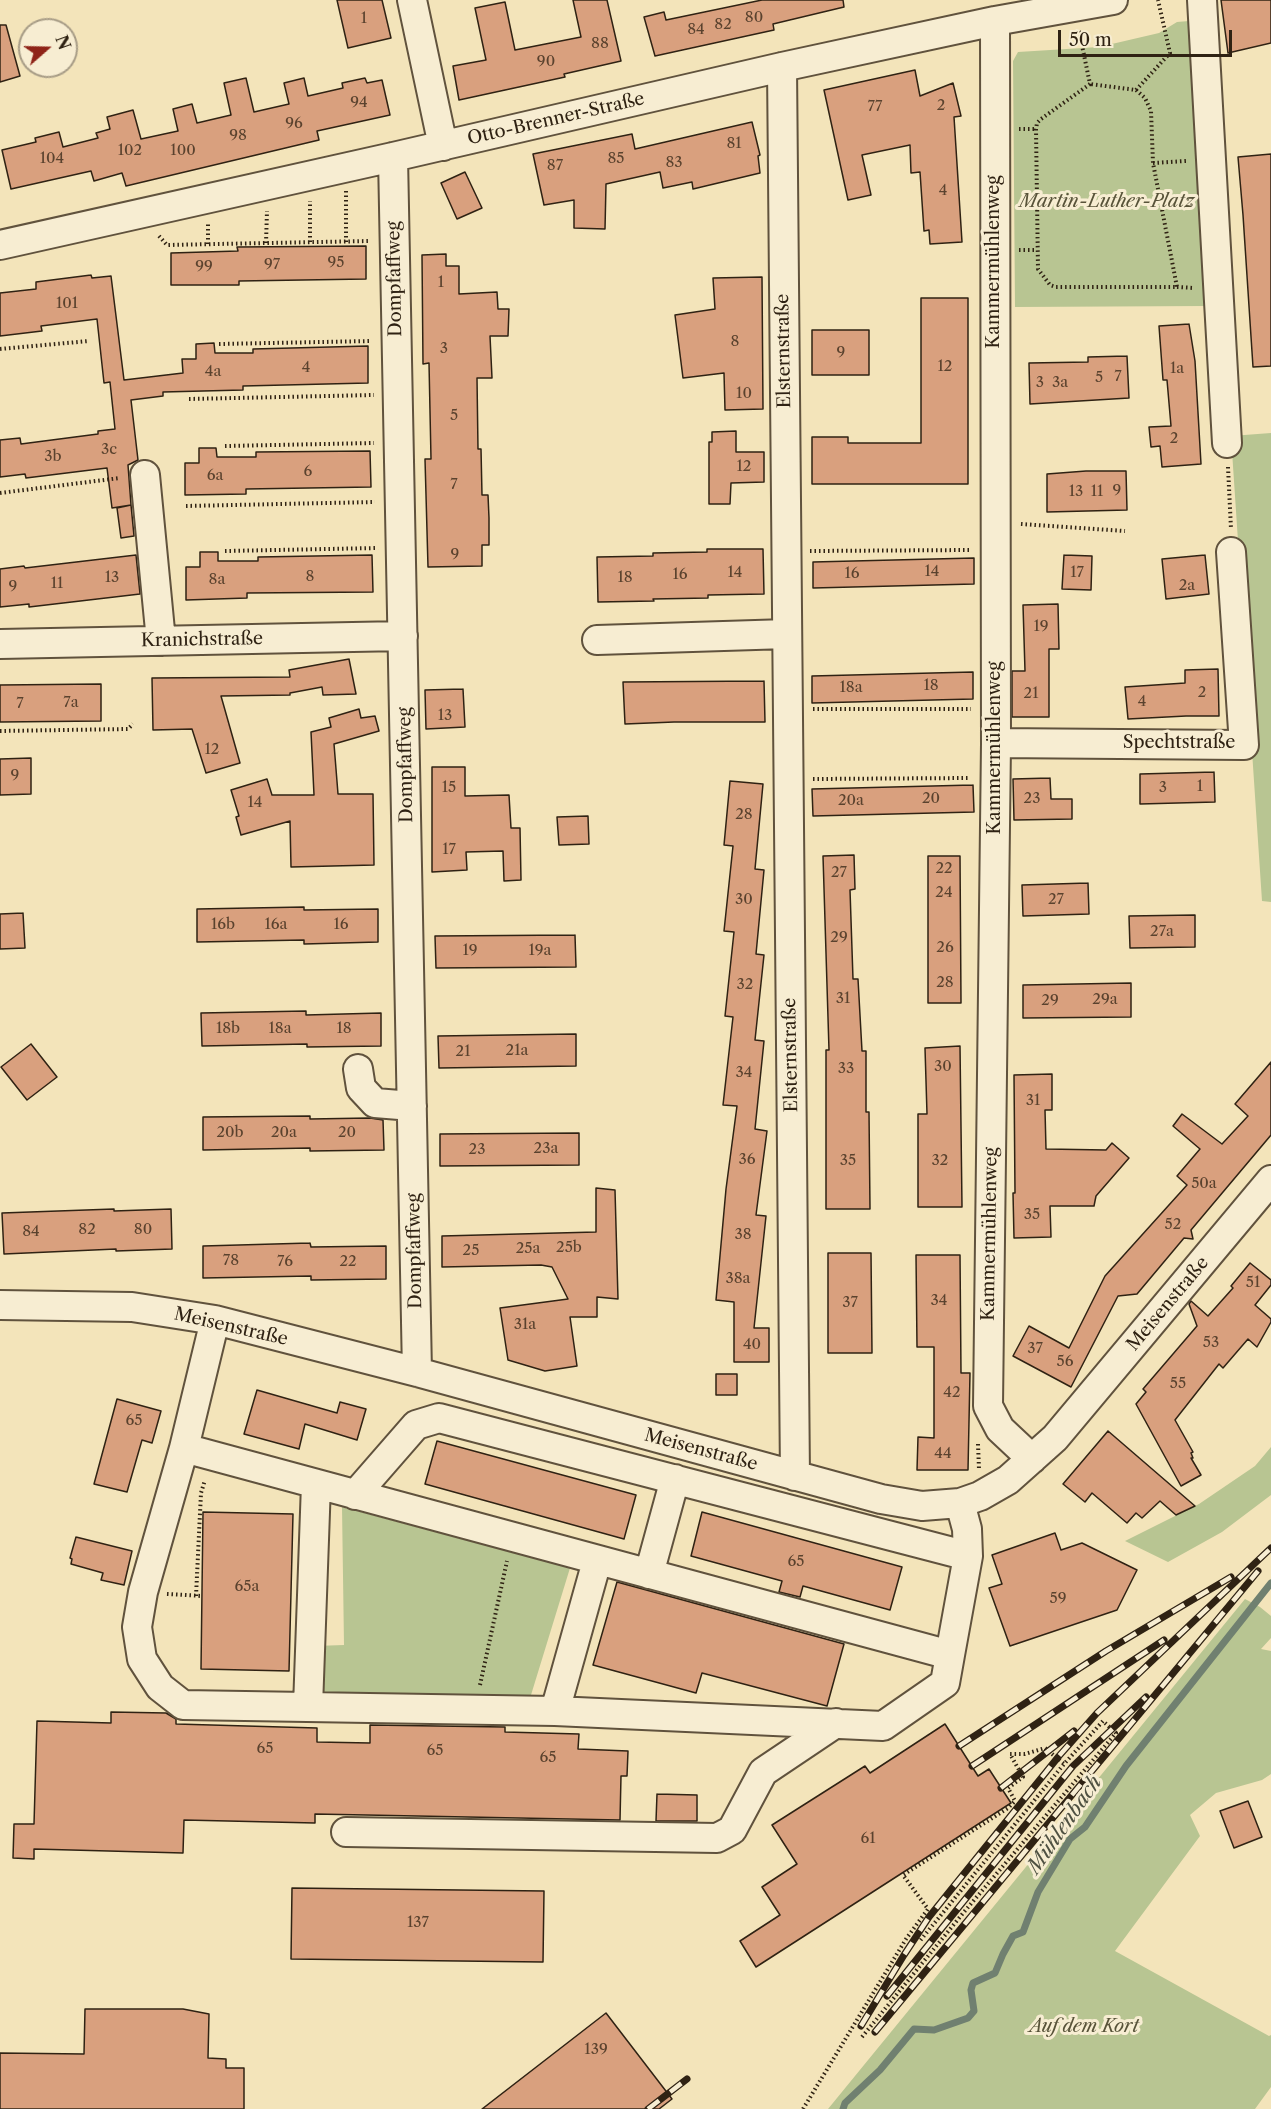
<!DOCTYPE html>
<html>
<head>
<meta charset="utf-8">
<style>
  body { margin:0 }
  #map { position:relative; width:1271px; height:2109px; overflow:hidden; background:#f3e4ba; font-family:"Libre Caslon Text",serif }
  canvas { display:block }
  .north { position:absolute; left:18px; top:18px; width:60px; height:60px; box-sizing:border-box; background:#f7edd2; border:2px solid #a79c86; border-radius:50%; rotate:70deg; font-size:16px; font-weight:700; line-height:24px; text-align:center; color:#2f2213 }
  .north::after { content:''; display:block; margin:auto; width:21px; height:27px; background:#8f2418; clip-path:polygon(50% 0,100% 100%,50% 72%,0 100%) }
  .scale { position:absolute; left:1058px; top:30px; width:174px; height:27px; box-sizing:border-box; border:3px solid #2f2213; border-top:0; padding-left:8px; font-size:18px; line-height:21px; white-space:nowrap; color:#2f2213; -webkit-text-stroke:4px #f7edd2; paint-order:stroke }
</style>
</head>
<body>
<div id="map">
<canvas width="1271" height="2109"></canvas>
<div class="north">N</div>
<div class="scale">50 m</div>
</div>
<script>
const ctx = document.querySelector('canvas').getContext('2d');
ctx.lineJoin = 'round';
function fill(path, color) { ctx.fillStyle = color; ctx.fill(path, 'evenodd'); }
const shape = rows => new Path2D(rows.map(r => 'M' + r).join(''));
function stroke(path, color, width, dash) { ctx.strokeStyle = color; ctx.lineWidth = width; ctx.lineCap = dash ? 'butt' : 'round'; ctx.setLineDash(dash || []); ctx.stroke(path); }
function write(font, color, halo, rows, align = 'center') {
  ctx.font = font + ' "Libre Caslon Text",serif'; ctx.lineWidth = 6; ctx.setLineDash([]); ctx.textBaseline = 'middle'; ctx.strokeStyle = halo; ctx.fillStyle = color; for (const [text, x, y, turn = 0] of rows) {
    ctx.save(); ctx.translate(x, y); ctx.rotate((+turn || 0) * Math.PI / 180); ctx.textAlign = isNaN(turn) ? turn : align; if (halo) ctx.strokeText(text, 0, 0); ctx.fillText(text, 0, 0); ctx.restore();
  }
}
fill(shape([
  [1189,21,1205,306,1015,307,1013,61,1018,52,1099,47,1159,33,1177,22],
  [1271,433,1271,902,1262,901,1231,436],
  [1271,1447,1271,1495,1222,1532,1168,1562,1125,1541,1199,1504,1255,1466],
  [342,1507,570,1568,531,1695,321,1700,315,1646,344,1645],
  [1245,1599,1260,1607,1271,1616,1271,1638,1261,1649,1271,1651,1271,1774,1262,1780,1216,1793,1190,1815,1200,1836,1115,1951,1269,2036,1271,2035,1271,2087,1255,2109,828,2109]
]), '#b8c592');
stroke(shape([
  [843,2109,845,2103,880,2070,914,2029,934,2030,968,2018,974,2011,971,1990,973,1983,995,1973,1003,1954,1013,1936,1023,1932,1038,1892,1070,1839,1085,1827,1126,1766,1271,1583]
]), '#708070', 7);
const building = shape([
  [337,0,382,0,391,38,348,48,337,0],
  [573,0,607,0,621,61,564,74,565,77,459,100,453,66,486,60,475,8,505,2,515,50,581,37,573,0],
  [762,0,843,0,844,7,773,24,774,30,655,56,644,17,664,12,666,20,762,0],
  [1221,0,1271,0,1271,43,1228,53,1221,0],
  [0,25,6,25,20,76,0,82,0,25],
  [915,70,920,96,953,83,961,116,954,117,962,242,930,244,929,230,924,231,920,172,911,173,910,145,862,155,871,195,848,200,824,90,915,70],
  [246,78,254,112,289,104,284,83,304,78,308,96,343,88,342,83,365,78,367,83,382,80,390,115,317,131,319,140,126,186,122,173,94,181,91,171,11,189,2,150,36,142,35,138,59,132,63,147,98,138,96,133,110,129,107,117,133,110,141,139,178,131,173,109,192,104,197,123,231,115,224,83,246,78],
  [752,122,760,155,758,156,760,173,693,189,692,182,663,188,660,172,606,184,605,229,574,228,574,200,544,205,533,154,632,134,635,149,752,122],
  [1271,154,1271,366,1253,367,1243,215,1238,157,1271,154],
  [465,172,482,208,457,219,441,183,465,172],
  [366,246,366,279,239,281,239,285,171,285,171,253,238,251,237,247,366,246],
  [446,254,446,266,459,266,459,294,497,292,498,309,509,309,508,336,490,336,492,378,477,378,478,449,481,449,482,495,488,495,489,518,489,545,482,545,482,566,428,567,425,459,431,459,429,363,423,364,422,255,446,254],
  [91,275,92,278,111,276,124,380,183,373,182,359,196,359,196,344,214,343,215,353,253,353,253,349,368,346,368,383,243,386,243,390,163,392,163,396,131,400,138,460,128,465,131,505,112,508,107,468,26,478,25,474,0,477,0,440,20,438,21,444,98,434,98,431,115,429,110,382,104,383,97,319,41,326,42,331,0,336,0,293,36,289,36,282,91,275],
  [762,277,763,409,725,410,724,373,683,378,675,315,715,309,713,278,762,277],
  [921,298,968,298,968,484,812,484,812,437,848,437,848,443,921,443,921,298],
  [1189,324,1195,361,1201,464,1162,467,1160,446,1151,447,1149,427,1171,426,1167,380,1163,380,1159,326,1189,324],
  [812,330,869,330,869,375,812,375,812,330],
  [1127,356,1129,398,1030,404,1029,363,1088,362,1088,357,1127,356],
  [736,431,736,452,764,452,764,482,731,483,730,504,709,504,709,442,712,442,712,432,736,431],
  [199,448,216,448,217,457,256,457,256,452,370,451,371,487,246,489,246,494,185,495,185,463,199,463,199,448],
  [1086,471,1126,471,1127,510,1047,512,1047,474,1086,471],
  [131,505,134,536,121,538,117,508,131,505],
  [707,549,763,549,764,594,708,595,708,598,653,599,654,601,598,602,597,557,653,556,653,553,707,552,707,549],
  [200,552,218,552,218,561,258,561,258,557,372,555,373,592,247,593,247,598,186,600,186,567,200,567,200,552],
  [136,555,140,594,29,607,29,604,0,607,0,569,24,566,25,568,136,555],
  [1064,555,1092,556,1091,590,1062,589,1064,555],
  [1205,555,1209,594,1166,599,1162,559,1205,555],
  [974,558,974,584,813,588,813,562,974,558],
  [1058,604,1059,649,1049,649,1049,717,1012,717,1012,671,1025,671,1023,605,1058,604],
  [349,659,356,694,323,695,322,687,290,693,290,695,221,696,240,763,206,773,192,729,153,730,152,678,290,677,289,670,349,659],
  [1218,669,1219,716,1186,716,1128,719,1125,687,1185,683,1185,670,1218,669],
  [973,672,973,699,812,703,812,676,973,672],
  [764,681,765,722,674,722,625,724,623,682,764,681],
  [101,684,101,721,0,722,0,685,101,684],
  [463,689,465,727,426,729,425,690,463,689],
  [359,709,361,718,375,716,379,731,334,744,338,794,373,794,374,865,291,867,290,821,241,835,236,817,239,816,231,790,267,779,272,795,314,795,311,732,331,727,329,718,359,709],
  [31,758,31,794,0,795,0,759,31,758],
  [432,767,465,767,465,796,509,795,511,828,520,828,521,880,504,881,503,851,466,852,467,870,432,872,432,767],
  [1214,772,1215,802,1140,804,1140,774,1214,772],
  [1050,778,1051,799,1072,799,1072,819,1014,820,1013,779,1050,778],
  [730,781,763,784,755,869,764,870,756,954,764,955,755,1040,764,1041,755,1129,767,1131,756,1215,766,1216,754,1328,769,1328,769,1362,734,1362,734,1302,716,1300,726,1189,737,1106,723,1105,733,1017,725,1016,734,932,724,931,733,846,724,845,730,781],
  [973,785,974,812,813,816,812,789,973,785],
  [588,816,589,844,559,845,557,817,588,816],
  [854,855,855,889,850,890,853,979,858,979,862,1051,866,1051,866,1112,869,1112,870,1209,826,1209,826,1050,829,1050,823,856,854,855],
  [928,856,960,856,961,1003,928,1003,928,856],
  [1088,883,1089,914,1023,916,1022,885,1088,883],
  [304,907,304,910,378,909,378,942,304,944,304,940,197,942,197,909,304,907],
  [23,913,25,948,0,949,0,914,23,913],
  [1195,915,1195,947,1130,948,1129,916,1195,915],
  [575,935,576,967,436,968,435,936,575,935],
  [1131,983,1131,1017,1023,1018,1023,985,1131,983],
  [306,1011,306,1015,381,1013,381,1046,307,1047,307,1044,202,1046,201,1013,306,1011],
  [576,1034,576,1066,439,1068,438,1036,576,1034],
  [31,1044,57,1077,27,1100,1,1067,31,1044],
  [960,1046,962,1207,918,1207,918,1114,927,1114,925,1048,960,1046],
  [1271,1062,1271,1135,1191,1230,1193,1239,1184,1238,1137,1294,1118,1296,1071,1387,1013,1356,1029,1326,1069,1348,1105,1276,1187,1185,1177,1176,1200,1149,1173,1126,1182,1114,1222,1144,1248,1116,1235,1104,1271,1062],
  [1052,1074,1052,1110,1045,1110,1046,1149,1106,1150,1112,1143,1129,1158,1096,1196,1094,1206,1050,1206,1051,1237,1014,1238,1013,1193,1015,1193,1014,1075,1052,1074],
  [310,1116,310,1119,370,1118,383,1120,384,1150,310,1151,310,1148,203,1150,203,1117,310,1116],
  [579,1133,579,1165,440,1166,440,1134,579,1133],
  [596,1188,615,1190,618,1299,597,1297,597,1317,570,1317,577,1366,545,1371,508,1360,500,1308,568,1299,552,1267,541,1265,442,1267,442,1236,596,1232,596,1188],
  [114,1209,114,1211,171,1209,172,1249,116,1251,116,1249,4,1254,2,1213,114,1209],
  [310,1243,311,1247,386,1246,386,1279,311,1280,311,1276,203,1278,203,1246,310,1243],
  [828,1253,871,1253,872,1353,828,1353,828,1253],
  [916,1255,960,1255,961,1373,970,1373,968,1470,917,1470,918,1437,934,1438,934,1347,917,1347,916,1255],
  [1250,1263,1271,1280,1271,1285,1255,1305,1271,1319,1271,1322,1257,1347,1248,1339,1223,1368,1219,1364,1175,1420,1193,1452,1191,1453,1193,1458,1191,1458,1201,1475,1181,1486,1136,1404,1146,1392,1143,1389,1197,1326,1189,1304,1191,1301,1208,1316,1233,1288,1231,1286,1250,1263],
  [716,1374,737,1374,737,1395,716,1395,716,1374],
  [257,1390,337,1413,340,1402,366,1409,357,1440,305,1424,299,1449,244,1434,257,1390],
  [117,1399,161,1411,152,1443,142,1440,127,1492,94,1484,117,1399],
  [1108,1431,1195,1506,1176,1515,1160,1501,1142,1518,1136,1513,1127,1523,1092,1493,1085,1502,1063,1484,1108,1431],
  [437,1441,636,1495,624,1539,425,1484,437,1441],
  [203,1512,293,1514,289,1671,201,1669,203,1512],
  [702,1512,902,1567,890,1610,803,1586,800,1597,779,1592,782,1581,691,1556,702,1512],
  [1055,1533,1061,1550,1082,1543,1137,1570,1117,1610,1010,1646,989,1588,1002,1584,992,1555,1055,1533],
  [76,1537,132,1551,124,1585,101,1580,103,1573,71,1564,72,1559,70,1558,76,1537],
  [617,1582,844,1644,827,1706,702,1673,696,1693,593,1665,617,1582],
  [111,1712,166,1713,176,1719,176,1724,317,1728,317,1742,370,1743,370,1725,505,1727,505,1732,579,1734,578,1749,628,1751,627,1776,621,1776,620,1820,315,1814,315,1823,184,1820,183,1853,34,1849,34,1859,13,1858,14,1824,34,1824,37,1721,111,1723,111,1712],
  [945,1724,978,1776,989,1769,1011,1803,756,1967,740,1941,780,1915,762,1887,797,1864,772,1825,865,1766,870,1773,945,1724],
  [657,1794,697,1795,697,1821,656,1821,657,1794],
  [1248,1801,1262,1837,1234,1848,1220,1811,1248,1801],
  [292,1888,544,1891,543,1962,291,1959,292,1888],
  [85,2009,183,2009,209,2014,208,2058,226,2059,226,2068,244,2068,244,2109,0,2109,0,2053,84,2054,85,2009],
  [606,2013,672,2099,659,2109,482,2109,606,2013]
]);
fill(building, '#d9a07e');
stroke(building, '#2f2213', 1.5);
const minor = shape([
  [412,0,443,146],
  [1202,0,1227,443],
  [995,21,996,743,988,1406,1000,1429,1032,1459],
  [782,67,795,1476],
  [393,157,417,1372],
  [0,245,393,157,782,67,995,21,1113,0],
  [145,475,161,641],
  [597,640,787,634],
  [0,644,403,636],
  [996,743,1244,745,1231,552],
  [358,1069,361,1088,375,1103,412,1106],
  [0,1305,132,1307,215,1320,417,1372,881,1499,922,1506,960,1503,980,1496,1008,1480,1055,1438,1271,1180],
  [215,1320,184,1448,950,1655,968,1556,967,1529,960,1503],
  [184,1448,143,1592,137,1627,142,1659,160,1687,183,1705,555,1711],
  [355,1495,416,1425,439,1418,968,1556],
  [597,1561,555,1711,883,1726,945,1683,950,1655],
  [649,1574,675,1479],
  [308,1707,316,1484],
  [346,1832,717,1838,732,1830,763,1772,836,1723]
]);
stroke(minor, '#60523d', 32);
stroke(shape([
  [1079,31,1090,84,1041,119,1037,123,1036,129,1038,269,1050,285,1056,287,1177,287,1153,163,1151,111,1145,98,1136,90,1090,84],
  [1136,90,1170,53,1158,0],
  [1019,129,1036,129],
  [1153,163,1186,161],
  [346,191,346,242],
  [159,236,167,245,369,241],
  [310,242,310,201],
  [266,243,267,211],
  [208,244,208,224],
  [1019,250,1037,250],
  [1177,287,1194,288],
  [219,344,372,341],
  [0,349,89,341],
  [189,399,374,395],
  [225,446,374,443],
  [1228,467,1231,529],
  [0,493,120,478],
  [186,506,375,502],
  [1021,524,1125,531],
  [225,551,378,548],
  [810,551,970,550],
  [813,709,971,709],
  [0,731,128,729,133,724],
  [813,779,970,778],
  [978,1444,979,1469],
  [167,1594,202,1596],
  [196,1596,201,1493,205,1480],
  [480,1685,507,1561],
  [862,2037,964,1912,1116,1733,1103,1721,1064,1764,919,1942],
  [803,2109,906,1939,928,1909,903,1875,1008,1808,1015,1801,1008,1788,1023,1777,1010,1754,1025,1754,1045,1748,1064,1764]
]), '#2f2213', 4, [1.5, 3]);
stroke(minor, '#f7edd2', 28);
const rail = shape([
  [959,1746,1106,1651,1231,1577],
  [972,1766,1164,1640],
  [1001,1788,1074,1731],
  [887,1996,1073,1766,1146,1697],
  [861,2026,904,1955,929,1917,1059,1756,1097,1713,1271,1548],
  [875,2032,1258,1571],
  [648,2109,687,2079]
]);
stroke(rail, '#2f2213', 7);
stroke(rail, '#f7edd2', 4.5, [14]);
write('15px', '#5a422e', null, [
  ["80",754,18],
  ["1",364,19],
  ["82",723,25],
  ["84",696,30],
  ["88",600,44],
  ["90",546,62],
  ["94",359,103],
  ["2",941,106],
  ["77",875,107],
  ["96",294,124],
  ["98",238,136],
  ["81",734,144],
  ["102",130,151],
  ["100",183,151],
  ["104",52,159],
  ["85",616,159],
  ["83",674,163],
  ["87",555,166],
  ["4",943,191],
  ["95",336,263],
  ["97",272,265],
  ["99",204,267],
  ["1",441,283],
  ["101",67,304],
  ["8",735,342],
  ["3",444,349],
  ["9",841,353],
  ["12",945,367],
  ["4",306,368],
  ["1a",1177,369],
  ["4a",213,372],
  ["7",1118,377],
  ["5",1099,378],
  ["3",1040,383],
  ["3a",1060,383],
  ["10",744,394],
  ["5",454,416],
  ["2",1174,439],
  ["3c",109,450],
  ["3b",53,457],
  ["12",744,467],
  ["6",308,472],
  ["6a",215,476],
  ["7",454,485],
  ["9",1117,491],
  ["13",1076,492],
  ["11",1097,492],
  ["9",455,555],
  ["14",932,572],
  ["14",735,573],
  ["17",1077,573],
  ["16",852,574],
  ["16",680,575],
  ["8",310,577],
  ["13",112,578],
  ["18",625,578],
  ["8a",217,580],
  ["11",57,584],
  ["2a",1187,586],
  ["9",13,587],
  ["19",1041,627],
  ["18",931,686],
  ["18a",851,688],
  ["2",1202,693],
  ["21",1031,694],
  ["4",1142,702],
  ["7a",71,703],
  ["7",20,704],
  ["13",445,716],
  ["12",212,750],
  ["9",15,776],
  ["1",1200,787],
  ["15",449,788],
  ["3",1163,788],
  ["20",931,799],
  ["23",1032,799],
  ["20a",851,801],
  ["14",255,803],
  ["28",744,815],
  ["17",449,850],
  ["22",944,869],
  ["27",839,873],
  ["24",944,893],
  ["30",744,900],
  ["27",1056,900],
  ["16b",223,925],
  ["16a",276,925],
  ["16",341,925],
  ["27a",1162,932],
  ["29",839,938],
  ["26",945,948],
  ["19",470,951],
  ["19a",540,951],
  ["28",945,983],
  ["32",745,985],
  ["31",843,999],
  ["29a",1105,1000],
  ["29",1050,1001],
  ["18b",228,1029],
  ["18a",280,1029],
  ["18",344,1029],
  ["21a",517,1051],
  ["21",463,1052],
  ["30",943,1067],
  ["33",846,1069],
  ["34",744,1073],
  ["31",1033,1101],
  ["20b",230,1133],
  ["20a",284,1133],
  ["20",347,1133],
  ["23a",546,1149],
  ["23",477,1150],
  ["36",747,1160],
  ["35",848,1161],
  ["32",940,1161],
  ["50a",1204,1184],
  ["35",1032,1215],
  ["52",1173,1225],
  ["82",87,1230],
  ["80",143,1230],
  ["84",31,1232],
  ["38",743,1235],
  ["25b",569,1248],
  ["25a",528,1249],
  ["25",471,1251],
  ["78",231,1261],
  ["76",285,1262],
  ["22",348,1262],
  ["38a",738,1279],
  ["51",1253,1283],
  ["34",939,1301],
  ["37",850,1303],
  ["31a",525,1325],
  ["53",1211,1343],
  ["40",752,1345],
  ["37",1035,1349],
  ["56",1065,1362],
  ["55",1178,1384],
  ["42",952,1393],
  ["65",134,1421],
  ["44",943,1454],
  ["65",796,1562],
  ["65a",247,1587],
  ["59",1058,1599],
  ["65",265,1749],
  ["65",435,1751],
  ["65",548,1758],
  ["61",868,1839],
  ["137",418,1923],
  ["139",596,2050]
]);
write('18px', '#2f2213', '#f7edd2', [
  ["Otto-Brenner-Straße",556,119,-13],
  ["Kammermühlenweg",994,262,-90],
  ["Dompfaffweg",395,279,-91],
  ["Elsternstraße",784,351,-91],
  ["Kranichstraße",202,640,-1],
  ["Spechtstraße",1179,743],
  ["Kammermühlenweg",995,748,-90],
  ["Dompfaffweg",406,765,-91],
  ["Elsternstraße",791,1055,-91],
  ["Kammermühlenweg",990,1234,-89],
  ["Dompfaffweg",415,1251,-91],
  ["Meisenstraße",1168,1304,-50],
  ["Meisenstraße",231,1327,13],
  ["Meisenstraße",701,1450,15]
]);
write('italic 18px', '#585339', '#f7edd2', [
  ["Martin-Luther-Platz",1107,202],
  ["Auf dem Kort",1084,2027]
]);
write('italic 20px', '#4f5142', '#f7edd2', [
  ["Mühlenbach",1065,1825,-55]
]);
</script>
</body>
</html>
